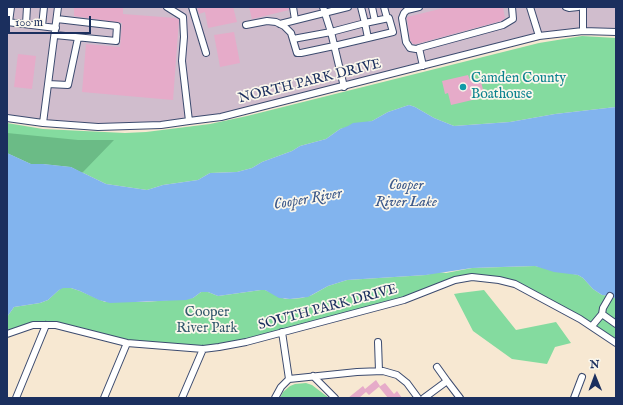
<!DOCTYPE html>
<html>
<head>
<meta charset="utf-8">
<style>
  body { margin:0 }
  #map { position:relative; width:623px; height:405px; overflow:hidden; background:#f7e8d2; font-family:"IM FELL English",serif }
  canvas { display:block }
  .frame { position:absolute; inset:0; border:8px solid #1b2f5e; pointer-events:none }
  .north { position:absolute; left:575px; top:357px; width:40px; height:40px; -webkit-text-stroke:3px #fbf7ec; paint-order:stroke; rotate:359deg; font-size:11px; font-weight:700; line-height:16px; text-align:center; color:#1b2f5e }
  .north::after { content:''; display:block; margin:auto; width:14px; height:18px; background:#1b2f5e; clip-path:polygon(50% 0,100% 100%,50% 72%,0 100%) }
  .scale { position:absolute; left:8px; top:16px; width:83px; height:18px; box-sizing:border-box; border:2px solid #1b2f5e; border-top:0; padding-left:5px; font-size:12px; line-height:14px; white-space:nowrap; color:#1b2f5e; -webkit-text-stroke:3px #fbf7ec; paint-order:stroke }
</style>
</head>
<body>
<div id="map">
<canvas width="623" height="405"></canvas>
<div class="frame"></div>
<div class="north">N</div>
<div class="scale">100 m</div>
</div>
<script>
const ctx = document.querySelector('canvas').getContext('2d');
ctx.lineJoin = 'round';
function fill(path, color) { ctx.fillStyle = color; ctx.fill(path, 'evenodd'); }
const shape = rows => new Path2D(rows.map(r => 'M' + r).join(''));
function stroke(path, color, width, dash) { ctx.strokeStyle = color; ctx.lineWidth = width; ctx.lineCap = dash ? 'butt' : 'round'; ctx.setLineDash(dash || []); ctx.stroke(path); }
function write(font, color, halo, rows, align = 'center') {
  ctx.font = font + ' "IM FELL English",serif'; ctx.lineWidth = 3.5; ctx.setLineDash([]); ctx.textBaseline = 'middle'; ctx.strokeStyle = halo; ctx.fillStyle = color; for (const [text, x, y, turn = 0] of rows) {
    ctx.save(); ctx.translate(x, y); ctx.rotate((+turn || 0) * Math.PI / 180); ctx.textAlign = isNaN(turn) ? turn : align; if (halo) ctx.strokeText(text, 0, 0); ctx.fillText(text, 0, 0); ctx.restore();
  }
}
fill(shape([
  [7,7,616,7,616,32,564,32,221,117,161,125,98,127,7,118]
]), '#d0bdcd');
fill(shape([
  [582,36,616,38,616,107,555,114,510,122,454,126,434,118,415,107,409,105,388,112,372,121,340,129,326,139,300,146,292,151,262,162,252,168,237,172,210,173,198,180,163,185,147,190,106,184,71,167,43,164,31,164,7,153,7,123,43,129,125,133,146,132,210,124,247,116,539,43],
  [535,266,578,275,583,278,593,289,602,295,611,296,616,299,616,343,515,285,473,277,404,300,219,347,151,345,56,325,33,325,7,334,7,317,14,307,40,303,48,300,61,288,71,288,80,291,105,302,146,302,193,298,201,292,208,292,218,296,261,290,265,290,285,299,290,299,302,298,312,295,328,286,347,280,426,275,438,272,446,273,472,268],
  [484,290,516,330,556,322,571,343,555,347,547,364,512,359,473,331,454,294,460,293],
  [306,383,312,385,329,398,280,398,283,392,290,386,295,384]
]), '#84db9f');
fill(shape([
  [7,133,78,140,114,140,82,173,71,167,43,164,31,164,7,153]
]), '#6bbb86');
fill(shape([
  [409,105,415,107,434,118,454,126,510,122,555,114,616,107,616,299,611,296,602,295,593,289,583,278,578,275,554,272,535,266,501,267,472,268,426,275,347,280,328,286,308,297,290,299,279,298,265,290,261,290,218,296,208,292,201,292,193,298,186,300,110,303,99,300,80,291,71,288,63,288,59,290,48,300,40,303,14,307,7,317,7,153,31,164,43,164,71,167,106,184,147,190,163,185,198,180,210,173,237,172,252,168,262,162,292,151,300,146,326,139,340,129,348,126,353,123,372,121,388,112]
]), '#82b4ee');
fill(shape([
  [74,7,123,7,123,14,176,18,179,20,173,100,82,92,86,44,120,47,122,23,74,16],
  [197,7,233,7,237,22,208,28,205,12,199,14],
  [249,7,289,7,289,10,252,19],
  [448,7,503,7,505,18,501,21,416,44,413,44,410,40,407,17],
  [234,32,240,63,220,67,214,35],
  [18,54,36,56,32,89,14,87],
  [468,75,470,80,480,78,485,97,451,105,448,93,445,94,442,81],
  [376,380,380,386,369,395,366,392,359,398,348,398,363,386,365,389],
  [385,383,394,394,397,391,402,398,388,398,379,387]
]), '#e6abc9');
const minor = shape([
  [167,7,183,17,184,37,182,61,189,121],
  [192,7,206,53],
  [293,7,295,20],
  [372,7,375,21],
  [384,7,387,18],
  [419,7,407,10,404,13,402,18,406,42,410,48,416,49,419,48,423,66],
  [530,7,539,36],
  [566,7,569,8,578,7],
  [583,7,583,31],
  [7,22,56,28],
  [9,22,11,7],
  [26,24,27,7],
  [280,24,348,7],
  [246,25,267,21,276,22,284,26,291,33,297,53,301,53,334,46,368,38,393,32,389,18,365,23,368,38],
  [42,26,44,7],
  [55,35,116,41,117,26,57,19],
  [293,39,331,32,323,7],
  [419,48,503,25,513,19,512,7],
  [48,84,68,85,78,38],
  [344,87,331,32,365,23,361,7],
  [7,118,43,123,98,127,161,125,189,121,221,117,539,36,583,31,616,32],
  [43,123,58,7],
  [602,314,603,308,610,296],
  [592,326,602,314,616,324],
  [282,332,289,379],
  [7,334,33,325,56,325,127,343,203,349,219,347,246,342,404,300,455,280,472,277,499,280,515,284,580,319,616,343],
  [378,342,379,371],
  [437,367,447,381],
  [313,376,335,398],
  [289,379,357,372,383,371,397,375,407,383,418,398],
  [16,398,46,325],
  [104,398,127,343],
  [182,398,203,349],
  [275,398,281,387,289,379],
  [424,398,447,381,460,398],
  [574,398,582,377]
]);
stroke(minor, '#3c4b6f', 8);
stroke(minor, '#fff', 6);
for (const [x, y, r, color] of [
  [463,87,4,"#0f9aa8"]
]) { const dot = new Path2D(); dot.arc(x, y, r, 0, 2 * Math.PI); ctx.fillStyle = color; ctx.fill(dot); stroke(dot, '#fbf7ec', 1.5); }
write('14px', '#0d838f', '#fbf7ec', [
  ["Camden County",471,79],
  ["Boathouse",471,95]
], 'left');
write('14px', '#1b2f5e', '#fbf7ec', [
  ["NORTH PARK DRIVE",310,82,-14],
  ["SOUTH PARK DRIVE",328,308,-15]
]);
write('14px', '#355a6e', '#fbf7ec', [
  ["Cooper",207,313],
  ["River Park",207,329]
]);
write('italic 15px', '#3a5789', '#fbf7ec', [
  ["Cooper",406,186],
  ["River Lake",406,203],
  ["Cooper River",308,200,-10]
]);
</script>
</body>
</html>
